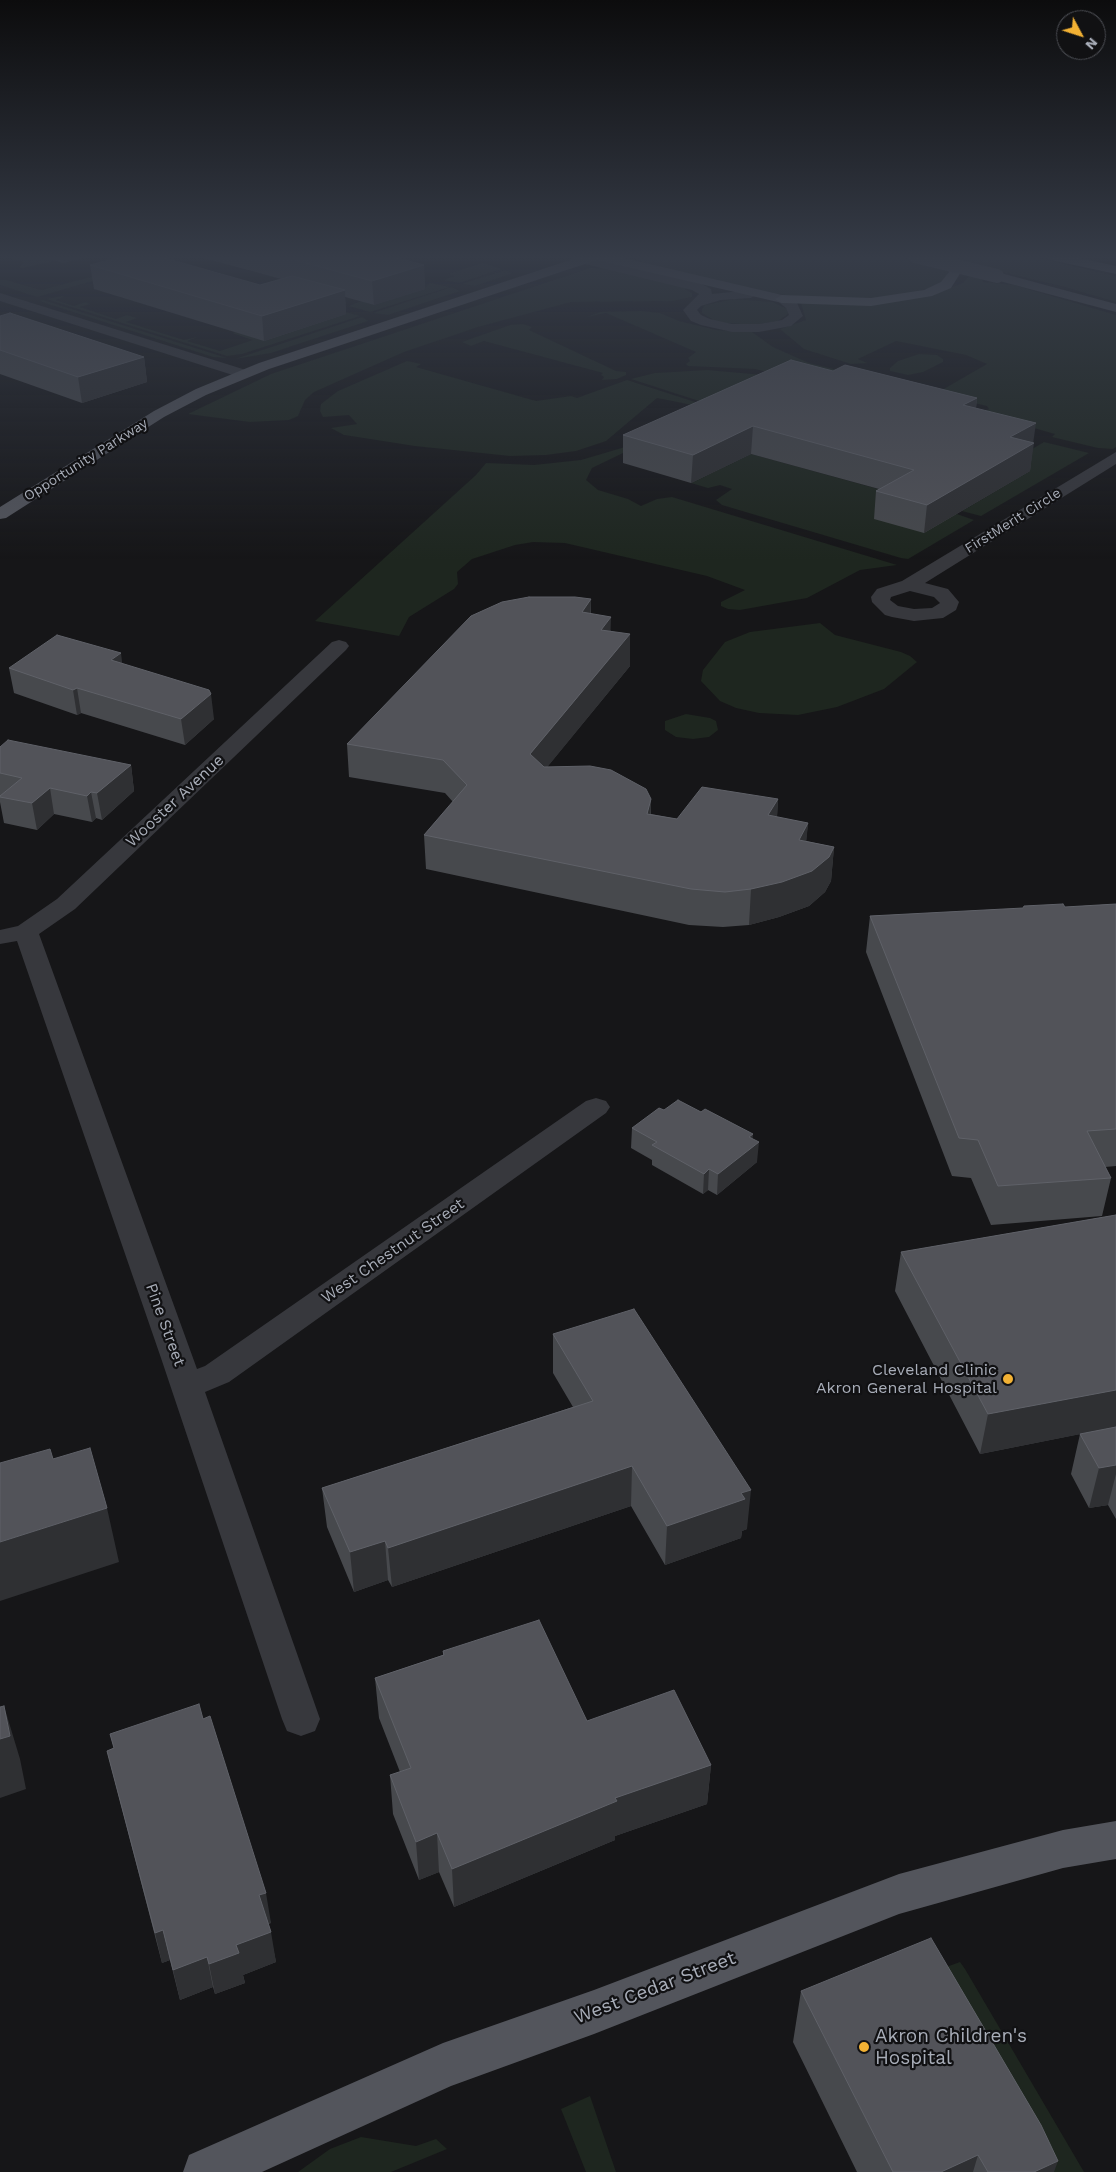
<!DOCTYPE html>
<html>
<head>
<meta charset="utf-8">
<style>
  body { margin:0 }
  #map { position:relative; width:1116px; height:2172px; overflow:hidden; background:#161618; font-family:"Work Sans",sans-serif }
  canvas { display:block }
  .north { position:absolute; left:1056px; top:10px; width:50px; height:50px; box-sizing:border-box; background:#111113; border:1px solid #4d4f55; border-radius:50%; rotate:130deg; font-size:14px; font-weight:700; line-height:20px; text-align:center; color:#a8adb8 }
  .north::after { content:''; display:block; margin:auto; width:18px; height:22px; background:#f2b134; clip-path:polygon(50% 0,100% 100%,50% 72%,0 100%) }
</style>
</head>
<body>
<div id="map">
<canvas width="1116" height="2172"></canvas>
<div class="north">N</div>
</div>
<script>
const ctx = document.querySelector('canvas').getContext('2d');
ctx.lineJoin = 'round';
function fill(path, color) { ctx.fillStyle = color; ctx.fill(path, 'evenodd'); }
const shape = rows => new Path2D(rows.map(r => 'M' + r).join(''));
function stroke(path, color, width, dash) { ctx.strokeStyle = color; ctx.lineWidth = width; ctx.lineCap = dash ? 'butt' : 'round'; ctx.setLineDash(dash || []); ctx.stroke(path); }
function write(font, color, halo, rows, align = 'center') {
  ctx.font = font + ' "Work Sans",sans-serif'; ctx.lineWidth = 4.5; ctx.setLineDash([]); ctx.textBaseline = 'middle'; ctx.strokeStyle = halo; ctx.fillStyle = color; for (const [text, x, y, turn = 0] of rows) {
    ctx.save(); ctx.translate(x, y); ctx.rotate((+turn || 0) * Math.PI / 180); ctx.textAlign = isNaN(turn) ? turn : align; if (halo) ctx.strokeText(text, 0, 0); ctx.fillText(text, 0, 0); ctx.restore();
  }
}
fill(shape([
  [5,256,39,256,54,261,22,268,20,267,24,262],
  [172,256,181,256,37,297,0,285,0,280,6,280,41,290],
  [898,256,948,269,949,272,944,280,936,286,913,293,855,301,774,294,644,264,637,257],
  [957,256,1029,256,1116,276,1116,302,1065,287,968,264],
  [483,263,502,269,459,283,444,280,454,276,448,274],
  [590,268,616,269,689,287,685,289,692,293,692,297,673,301,571,302,478,327,404,352,314,392,305,400,298,416,289,420,250,422,188,414,271,374],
  [505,270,513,273,475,286,462,284],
  [972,272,980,276,983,282,1014,285,1116,315,1116,447,1113,449,1098,448,1052,437,1055,434,981,413,989,409,987,406,935,394,987,364,966,355,896,341,858,359,867,363,851,364,804,349,780,329,806,320,801,303,884,303,928,296,963,283],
  [430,283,450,287,370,312,349,306,361,301,374,305,424,289],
  [452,287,460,291,388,315,373,313],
  [62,296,64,297,56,300,74,306,85,302,90,304,80,307,116,319,127,315,137,318,126,322,184,340,198,337,187,341,220,351,253,340,232,333,236,332,264,340,345,314,300,299,360,316,242,354,227,356,46,299],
  [734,299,773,302,787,309,788,314,778,321,754,325,726,323,715,321,702,313,702,309,705,305],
  [43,300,227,358,213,357,39,301],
  [641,311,660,313,679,321,716,330,752,332,773,347,809,363,862,376,804,381,755,369,688,366,686,364,690,361,688,358,696,352,606,313,587,317,600,312],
  [362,317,368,321,271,353,235,359],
  [523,324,532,327,529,330,616,371,626,372,626,375,617,379,602,380,604,377,601,375,603,373,484,341,471,346,462,342,510,325],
  [919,354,937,355,943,359,943,362,923,372,908,375,890,371,890,368,898,361],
  [407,361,421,364,416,367,536,401,571,396,577,398,627,380,723,411,657,398,606,441,576,451,546,455,510,456,415,446,344,435,331,428,357,424,349,415,323,417,320,411,321,404,338,391],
  [707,370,764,375,733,412,631,379,655,373],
  [652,439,592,468,586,480,598,490,628,499,641,506,657,499,672,497,897,565,860,570,807,598,740,610,728,609,721,606,721,602,745,590,707,576,565,543,533,542,515,545,472,559,457,572,458,584,454,589,409,617,399,636,315,621,476,475,486,463,534,465,581,460],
  [1044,442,1089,453,981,516,962,511,1030,471,1007,464],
  [751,454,911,498,974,520,908,559,901,558,722,505,716,500,732,489,720,485,708,488,691,483],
  [820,623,835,635,901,652,910,656,917,662,884,689,837,707,798,715,759,713,736,708,720,701,701,681,703,670,725,642,750,632],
  [686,714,710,718,716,721,718,730,709,737,693,739,676,737,665,730,665,721],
  [960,1962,965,1969,1084,2172,1023,2172,836,2007],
  [590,2096,616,2172,586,2172,561,2109],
  [361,2137,416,2146,436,2139,447,2149,391,2172,298,2172,330,2149]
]), '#1e261f');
fill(shape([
  [585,256,702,284,711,289,712,294,751,290,758,294,751,298,721,300,701,306,697,310,701,315,710,319,732,324,759,324,782,320,789,315,786,308,775,299,782,295,797,303,803,316,791,326,759,332,732,332,701,325,691,321,683,310,699,294,692,290,581,263,579,260,585,256],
  [0,293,249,371,251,374,244,378,239,377,0,301,0,293],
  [1116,452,1116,464,925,583,948,589,959,602,956,610,943,618,914,621,892,617,885,615,872,602,871,597,877,589,902,581,1116,452],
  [910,591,934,597,940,603,932,608,914,609,898,606,890,600,891,597,910,591],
  [339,640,346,642,349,646,346,650,75,909,39,934,197,1369,205,1366,586,1101,596,1098,606,1101,610,1107,606,1113,229,1382,205,1392,320,1719,315,1731,301,1736,287,1731,282,1719,161,1358,17,941,0,944,0,930,18,926,57,899,332,642,339,640]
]), '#37383d');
fill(shape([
  [582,256,615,256,782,295,789,299,782,303,597,260,269,369,206,395,164,417,6,518,0,519,0,507,154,411,196,389,259,363,582,256],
  [997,272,1116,304,1116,312,992,279,991,276,992,273,997,272],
  [1116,1821,1116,1859,1063,1868,899,1914,594,2034,451,2086,262,2172,183,2172,189,2155,443,2043,594,1990,899,1874,1063,1830,1116,1821]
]), '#53555c');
fill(shape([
  [938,256,951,256,961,272,951,288,932,296,871,306,782,303,775,299,782,295,871,298,924,290,941,282,949,272,938,256],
  [1045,256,1070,256,1116,266,1116,274,1051,260,1045,256]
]), '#63666e');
stroke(shape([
  [915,256,997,276]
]), '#53555c', 14);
fill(shape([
  [39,256,89,256,63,263],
  [204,256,390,256,424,265,425,289,374,305,345,297,346,314,264,341,94,289,90,265,260,285,281,279,204,258],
  [0,316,144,357,147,382,82,403,0,374],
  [833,371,977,398,976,408,1033,443,1030,471,924,533,874,519,876,491,879,489,751,454,691,483,623,463,623,435],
  [591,599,591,614,611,631,630,666,547,767,651,799,651,814,677,819,778,799,777,817,808,823,806,841,834,847,831,881,825,892,809,906,779,917,749,925,723,927,689,925,426,869,424,835,453,802,445,793,349,777,347,744],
  [122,664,214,719,185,745,81,713,77,715,14,693,9,668],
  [0,747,131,765,134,791,102,820,96,818,92,822,54,814,37,830,4,823,0,802],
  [1116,904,1116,1166,1105,1167,1111,1178,1102,1216,991,1225,971,1178,952,1176,866,952,870,916,1065,907],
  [664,1110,701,1112,753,1134,752,1139,757,1162,717,1195,708,1190,703,1194,652,1165,652,1160,631,1148,632,1128],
  [1116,1215,1116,1519,1108,1505,1089,1508,1071,1474,1080,1434,980,1454,895,1291,901,1252],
  [553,1334,747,1529,742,1531,741,1538,665,1565,631,1506,392,1587,388,1580,354,1592,327,1527,322,1488,573,1407,553,1373],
  [443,1651,587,1721,711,1765,707,1804,615,1836,615,1840,454,1907,439,1872,419,1880,393,1814,390,1775,400,1772,379,1718,375,1678,443,1655],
  [203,1719,271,1923,268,1924,276,1962,243,1975,245,1983,215,1994,213,1987,180,2000,170,1960,162,1963,107,1751,114,1748,110,1734],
  [801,1991,1054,2172,857,2172,793,2042]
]), '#47494d');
fill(shape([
  [62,256,89,256,63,263],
  [424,265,425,289,374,305,372,281],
  [345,290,346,314,264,341,262,316],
  [144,357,147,382,82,403,78,377],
  [977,398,974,424,963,405],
  [1036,423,1033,444,1034,443,1030,471,924,533,927,505,1010,437],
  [753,426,751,454,691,483,693,455],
  [591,599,590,630,582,612],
  [611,617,610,648,601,630],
  [630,634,630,666,531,787,530,754],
  [121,653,124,678,111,660],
  [77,688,81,713,77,715,73,690],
  [211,694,214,719,185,745,181,719],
  [131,765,134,791,102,820,97,793],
  [50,788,54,814,37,830,32,803],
  [91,792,96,818,92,822,87,796],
  [651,799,650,833,647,814],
  [778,799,776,833,768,815],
  [808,823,805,857,799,840],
  [834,847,831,881,825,892,809,906,779,917,749,925,751,889],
  [753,1134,751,1148,759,1142,757,1162,717,1195,718,1174,749,1137],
  [709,1169,708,1190,703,1194,704,1174],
  [1116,1390,1116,1427,980,1454,988,1414],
  [1116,1465,1116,1474,1108,1505,1089,1508,1099,1468],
  [632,1466,631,1506,392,1587,388,1548],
  [751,1490,747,1529,742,1531,741,1538,665,1565,667,1526,741,1493],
  [107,1508,119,1562,0,1601,0,1542],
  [385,1541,388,1580,354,1592,350,1552],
  [4,1706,20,1759,26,1789,0,1798,0,1739],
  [711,1765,707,1804,615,1836,615,1840,454,1907,452,1869,615,1798],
  [437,1833,439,1872,419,1880,416,1842],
  [266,1893,271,1923,264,1925,259,1895],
  [163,1930,170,1960,162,1963,155,1933],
  [271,1932,276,1962,243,1975,245,1983,215,1994,209,1964,236,1945],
  [207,1957,213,1987,180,2000,173,1970],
  [978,2155,973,2172,941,2172],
  [1058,2161,1054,2172,1034,2172]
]), '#2f3033');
const building = shape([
  [124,256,158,256,260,285,292,276,345,290,262,316,90,265,124,256],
  [280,256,390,256,424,265,372,281,280,256],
  [10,313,144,357,78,377,0,350,0,316,10,313],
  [791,360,833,371,845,365,977,398,963,405,1036,423,1010,437,1034,443,927,505,876,491,914,470,753,426,693,455,623,435,791,360],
  [529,597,575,597,591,599,582,612,611,617,601,630,630,634,530,754,544,767,590,766,611,770,646,789,651,799,647,814,677,819,702,787,778,799,768,815,808,823,799,840,834,847,829,857,812,871,782,882,751,889,725,892,691,889,424,835,467,785,443,760,347,744,471,616,502,602,529,597],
  [57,635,121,653,111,660,209,690,211,694,181,719,77,688,73,690,9,668,57,635],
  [8,740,131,765,97,793,91,792,87,796,50,788,32,803,0,797,0,796,22,778,0,773,0,747,8,740],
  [1063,904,1065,907,1116,904,1116,1129,1087,1131,1111,1178,998,1186,978,1140,959,1138,870,916,1023,908,1024,906,1063,904],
  [678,1100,701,1112,705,1109,753,1134,749,1137,759,1142,718,1174,709,1169,704,1174,652,1145,657,1142,632,1128,659,1108,664,1110,678,1100],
  [1116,1215,1116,1390,988,1414,901,1252,1116,1215],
  [634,1309,751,1490,741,1493,745,1499,667,1526,632,1466,388,1548,385,1541,350,1552,322,1488,593,1401,553,1334,634,1309],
  [1116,1427,1116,1465,1099,1468,1080,1434,1116,1427],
  [90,1448,107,1508,0,1542,0,1463,50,1449,53,1459,90,1448],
  [539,1620,587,1721,674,1690,711,1765,615,1798,617,1801,452,1869,437,1833,416,1842,390,1775,411,1768,375,1678,444,1655,443,1651,539,1620],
  [199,1704,203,1719,210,1716,266,1893,259,1895,271,1932,236,1945,239,1953,209,1964,207,1957,173,1970,163,1930,155,1933,107,1751,114,1748,110,1734,199,1704],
  [4,1706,10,1736,0,1739,0,1707,4,1706],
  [931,1938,1041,2125,1058,2161,1034,2172,988,2172,978,2155,941,2172,893,2172,801,1991,931,1938]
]);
fill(building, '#525359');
stroke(building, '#5f6168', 1);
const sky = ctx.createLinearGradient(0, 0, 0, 560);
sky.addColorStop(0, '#0c0c0d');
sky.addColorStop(0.46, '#363c48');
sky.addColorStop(1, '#363c4800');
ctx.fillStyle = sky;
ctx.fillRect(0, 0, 1116, 560);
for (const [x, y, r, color] of [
  [1008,1379,6,"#f2b134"],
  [864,2047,6,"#f2b134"]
]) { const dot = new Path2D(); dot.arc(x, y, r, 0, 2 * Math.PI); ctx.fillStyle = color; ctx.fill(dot); stroke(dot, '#111113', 2); }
write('14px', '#a8adb8', '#111113', [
  ["Opportunity Parkway",86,460,-32],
  ["FirstMerit Circle",1013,521,-32]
]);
write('16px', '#a8adb8', '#111113', [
  ["Wooster Avenue",175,801,-43],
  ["West Chestnut Street",393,1251,-35],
  ["Pine Street",165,1325,70]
]);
write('16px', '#a8adb8', '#111113', [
  ["Cleveland Clinic",997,1370],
  ["Akron General Hospital",997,1388]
], 'right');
write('19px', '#a8adb8', '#111113', [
  ["West Cedar Street",655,1988,-21]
]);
write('19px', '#a8adb8', '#111113', [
  ["Akron Children's",875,2036],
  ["Hospital",875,2058]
], 'left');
</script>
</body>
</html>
